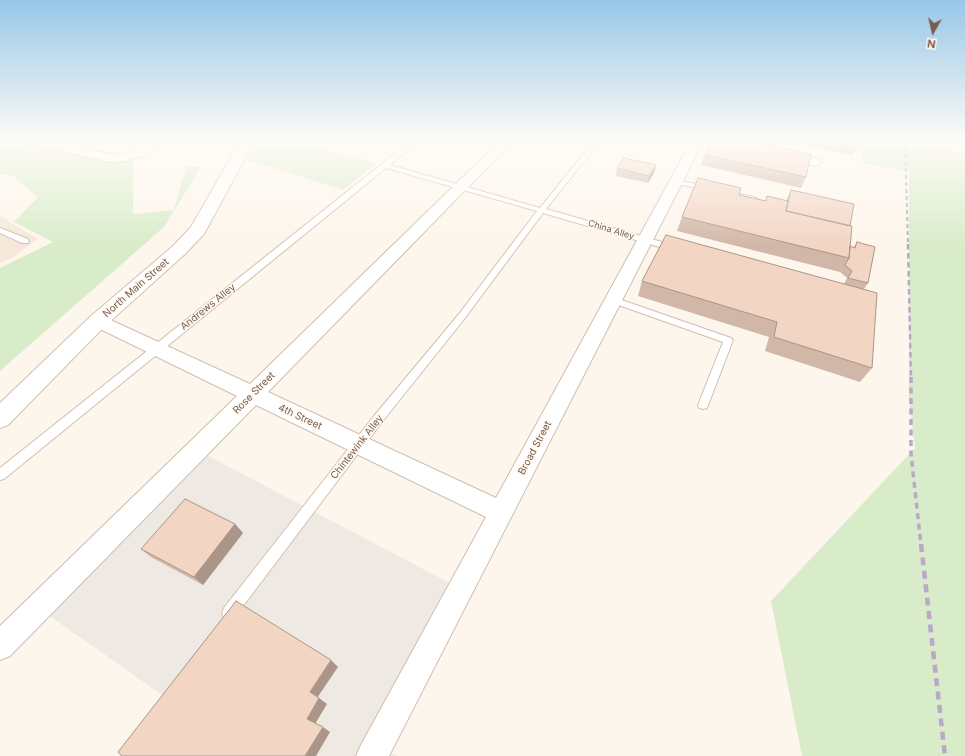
<!DOCTYPE html>
<html>
<head>
<meta charset="utf-8">
<style>
  body { margin:0 }
  #map { position:relative; width:965px; height:756px; overflow:hidden; background:#fdf6ec; font-family:Inter,sans-serif }
  canvas { display:block }
  .north { position:absolute; left:913px; top:12px; width:40px; height:40px; -webkit-text-stroke:3px #fffaf3; paint-order:stroke; rotate:188deg; font-size:11px; font-weight:700; line-height:16px; text-align:center; color:#7a5c4d }
  .north::after { content:''; display:block; margin:auto; width:14px; height:18px; background:#7a5c4d; clip-path:polygon(50% 0,100% 100%,50% 72%,0 100%) }
</style>
</head>
<body>
<div id="map">
<canvas width="965" height="756"></canvas>
<div class="north">N</div>
</div>
<script>
const ctx = document.querySelector('canvas').getContext('2d');
ctx.lineJoin = 'round';
function fill(path, color) { ctx.fillStyle = color; ctx.fill(path, 'evenodd'); }
const shape = rows => new Path2D(rows.map(r => 'M' + r).join(''));
function stroke(path, color, width, dash) { ctx.strokeStyle = color; ctx.lineWidth = width; ctx.lineCap = dash ? 'butt' : 'round'; ctx.setLineDash(dash || []); ctx.stroke(path); }
function write(font, color, halo, rows, align = 'center') {
  ctx.font = font + ' Inter,sans-serif'; ctx.lineWidth = 3; ctx.setLineDash([]); ctx.textBaseline = 'middle'; ctx.strokeStyle = halo; ctx.fillStyle = color; for (const [text, x, y, turn = 0] of rows) {
    ctx.save(); ctx.translate(x, y); ctx.rotate((+turn || 0) * Math.PI / 180); ctx.textAlign = isNaN(turn) ? turn : align; if (halo) ctx.strokeText(text, 0, 0); ctx.fillText(text, 0, 0); ctx.restore();
  }
}
fill(shape([
  [0,216,38,239,10,259,0,263]
]), '#f5e8da');
fill(shape([
  [195,449,463,590,381,749,397,756,119,756,165,697,34,605]
]), '#efe9e4');
fill(shape([
  [0,140,17,140,133,155,133,214,174,210,186,167,201,167,164,227,0,371,0,268,53,242,14,222,38,197,12,175,0,174],
  [258,140,290,140,377,163,343,190,248,160],
  [864,140,916,140,916,144,965,152,965,756,802,756,771,601,915,448,909,399,909,172,862,163]
]), '#d8ecc9');
const lane = shape([
  [412,140,419,140,390,165,540,208,595,140,601,140,546,209,676,246,677,248,673,250,670,250,543,213,465,318,382,422,234,618,229,620,224,618,222,613,224,608,374,416,459,314,537,211,386,168,4,479,0,480,0,468,412,140],
  [675,180,707,186,711,188,707,190,673,183,673,181,675,180],
  [723,191,754,197,758,199,754,201,726,195,723,195,723,191],
  [0,228,28,239,29,241,28,243,22,243,0,233,0,228],
  [613,297,731,338,733,340,707,408,703,409,699,408,698,405,723,342,610,302,609,300,610,298,613,297]
]);
const street = shape([
  [23,140,46,140,111,154,124,153,134,150,152,140,167,140,144,156,125,161,111,162,25,143,23,140],
  [501,140,514,140,268,392,496,498,692,140,704,140,389,756,356,756,361,745,486,517,256,405,10,656,0,660,0,626,237,396,92,325,89,321,92,317,98,315,104,317,250,384,501,140],
  [783,151,819,159,821,162,819,165,814,166,778,158,776,155,778,152,783,151]
]);
const secondary = shape([
  [241,140,255,140,204,234,185,254,105,326,8,425,0,428,0,403,91,316,173,246,191,227,241,140]
]);
stroke(lane, '#d1beb0', 2);
stroke(street, '#d1beb0', 2);
stroke(secondary, '#d6c0b0', 2);
fill(lane, '#fff');
fill(street, '#fff');
fill(secondary, '#fff');
stroke(shape([
  [905,140,908,245]
]), '#b9a8c9', 2, [4, 3]);
stroke(shape([
  [908,244,911,378]
]), '#b9a8c9', 2.5, [5.5, 3.5]);
stroke(shape([
  [911,377,911,454,921,545]
]), '#b9a8c9', 3.5, [6, 4.5]);
stroke(shape([
  [921,544,945,756]
]), '#b9a8c9', 4.5, [8, 5.5]);
fill(shape([
  [809,140,859,140,858,145,853,155,808,146],
  [705,155,806,177,801,188,701,165],
  [656,165,654,173,648,183,616,176,617,168],
  [791,190,850,226,850,246,853,248,857,242,868,283,864,289,872,368,860,382,765,351,769,337,638,296,642,281,844,284,847,278,840,272,677,231,682,217,739,195,765,201,767,196,786,201],
  [235,524,243,533,203,585,151,557,141,549]
]), '#d1b7a8');
fill(shape([
  [656,165,654,173,648,183,649,176],
  [235,524,243,533,203,585,194,577],
  [331,660,338,667,317,698,310,692],
  [319,698,327,704,315,724,307,719],
  [323,727,330,732,316,756,305,756]
]), '#aa9588');
const building = shape([
  [712,140,743,140,811,154,806,177,705,155,712,140],
  [833,140,859,140,858,145,833,140],
  [624,158,656,165,649,176,617,168,624,158],
  [698,178,741,188,739,195,766,201,767,196,788,201,786,211,852,226,849,258,682,217,698,178],
  [791,190,854,204,850,226,786,211,791,190],
  [666,235,877,293,872,368,774,337,777,322,642,281,666,235],
  [857,242,875,247,868,283,848,278,852,271,845,265,849,258,850,246,855,248,857,242],
  [185,499,235,524,194,577,141,549,185,499],
  [236,601,331,660,310,692,319,698,307,719,323,727,305,756,122,756,118,752,236,601]
]);
fill(building, '#f3d5c3');
stroke(building, '#aa9588', 1);
const sky = ctx.createLinearGradient(0, 0, 0, 246);
sky.addColorStop(0, '#97c7e8');
sky.addColorStop(0.57, '#fefbf6');
sky.addColorStop(1, '#fefbf600');
ctx.fillStyle = sky;
ctx.fillRect(0, 0, 965, 246);
write('9px', '#7a5c4d', '#fffaf3', [
  ["China Alley",611,230,17]
]);
write('10px', '#7a5c4d', '#fffaf3', [
  ["North Main Street",136,288,-41],
  ["Andrews Alley",208,307,-39],
  ["Rose Street",254,393,-45],
  ["4th Street",300,417,25],
  ["Chintewink Alley",357,447,-52],
  ["Broad Street",535,448,-62]
]);
</script>
</body>
</html>
